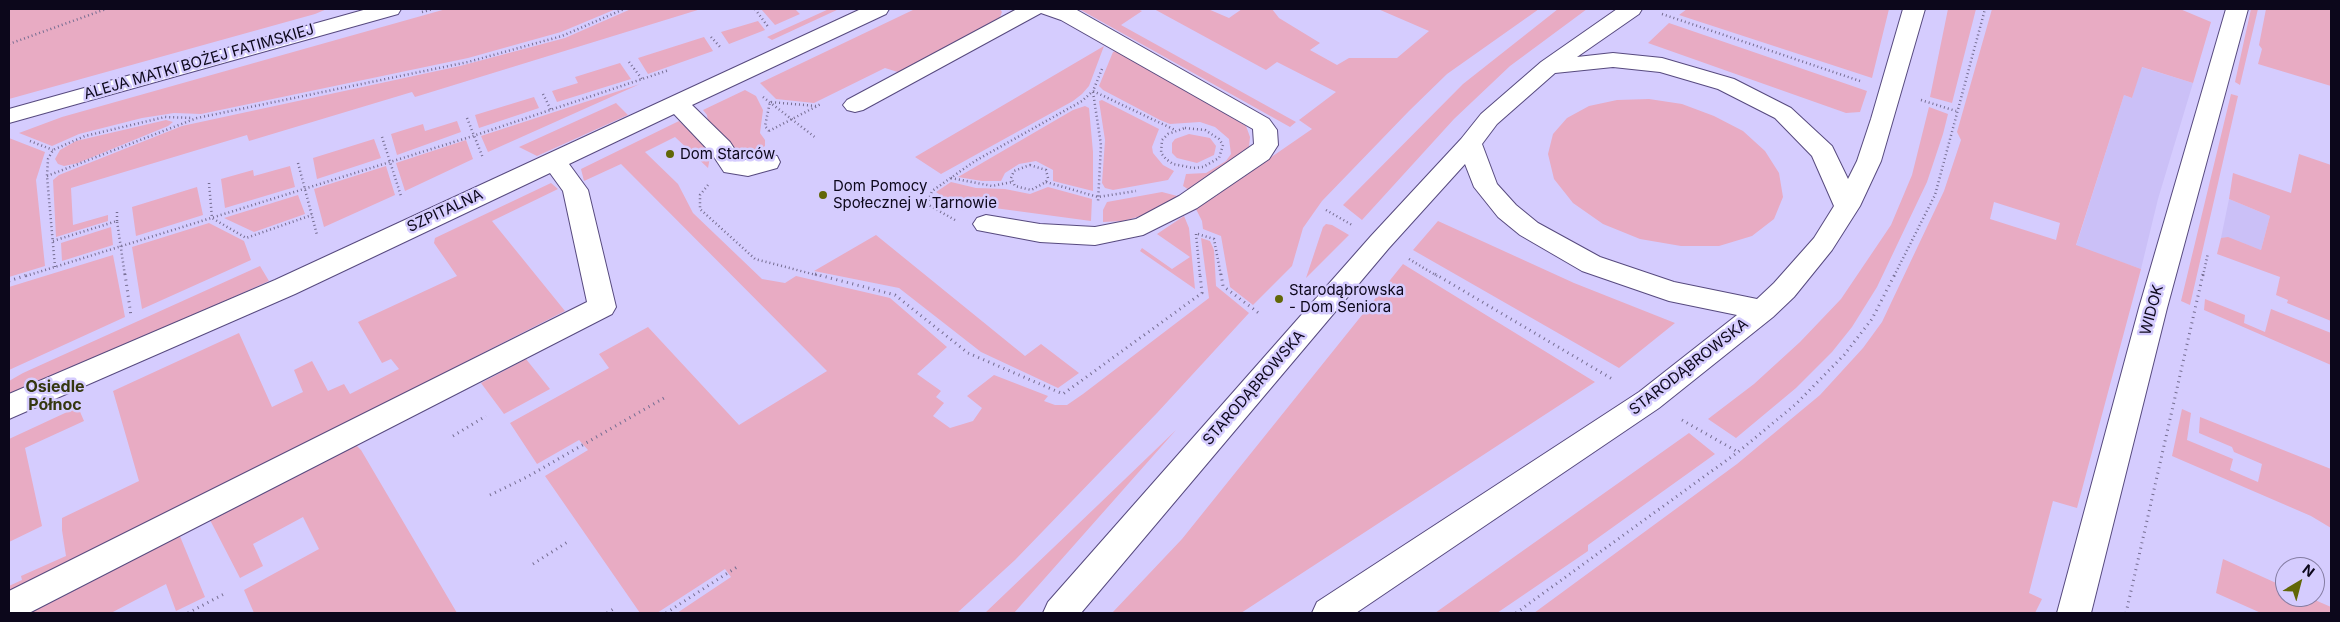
<!DOCTYPE html>
<html>
<head>
<meta charset="utf-8">
<style>
  body { margin:0 }
  #map { position:relative; width:2340px; height:622px; overflow:hidden; background:#d5ccfe; font-family:Inter,sans-serif }
  canvas { display:block }
  .frame { position:absolute; inset:0; border:10px solid #0c071b; pointer-events:none }
  .north { position:absolute; left:2275px; top:557px; width:50px; height:50px; box-sizing:border-box; background:#d5ccfe; border:1px solid #857da3; border-radius:50%; rotate:37deg; font-size:14px; font-weight:700; line-height:20px; text-align:center; color:#0c071b }
  .north::after { content:''; display:block; margin:auto; width:18px; height:22px; background:#626707; clip-path:polygon(50% 0,100% 100%,50% 72%,0 100%) }
</style>
</head>
<body>
<div id="map">
<canvas width="2340" height="622"></canvas>
<div class="frame"></div>
<div class="north">N</div>
</div>
<script>
const ctx = document.querySelector('canvas').getContext('2d');
ctx.lineJoin = 'round';
function fill(path, color) { ctx.fillStyle = color; ctx.fill(path, 'evenodd'); }
const shape = rows => new Path2D(rows.map(r => 'M' + r).join(''));
function stroke(path, color, width, dash) { ctx.strokeStyle = color; ctx.lineWidth = width; ctx.lineCap = dash ? 'butt' : 'round'; ctx.setLineDash(dash || []); ctx.stroke(path); }
function write(font, color, halo, rows, align = 'center') {
  ctx.font = font + ' Inter,sans-serif'; ctx.lineWidth = 5; ctx.setLineDash([]); ctx.textBaseline = 'middle'; ctx.strokeStyle = halo; ctx.fillStyle = color; for (const [text, x, y, turn = 0] of rows) {
    ctx.save(); ctx.translate(x, y); ctx.rotate((+turn || 0) * Math.PI / 180); ctx.textAlign = isNaN(turn) ? turn : align; if (halo) ctx.strokeText(text, 0, 0); ctx.fillText(text, 0, 0); ctx.restore();
  }
}
fill(shape([
  [2141,67,2193,83,2158,199,2141,269,2076,246,2124,95,2132,98],
  [2229,199,2270,216,2261,250,2228,238,2221,238]
]), '#cbc0f7');
fill(shape([
  [9,9,327,9,315,14,9,99],
  [446,9,616,9,561,32,468,58,201,114,174,113,142,118,79,134,52,146,19,133,62,117],
  [631,9,701,9,415,97,412,92,249,141,247,135,71,188,73,225,108,215,108,221,56,237,53,180,59,175,182,126,460,66,565,38],
  [761,9,795,9,800,14,775,25],
  [829,9,839,9,772,40,767,37],
  [915,9,1000,9,1002,12,1000,17,994,23,901,73,885,68,814,103,776,99,760,83],
  [1079,9,1137,9,1142,11,1121,25,1296,122,1290,127],
  [1154,9,1208,9,1229,18,1242,9,1272,9,1279,18,1320,43,1310,50,1337,65,1349,58,1397,58,1429,31,1378,9,1539,9,1447,74,1409,111,1322,201,1303,228,1292,266,1253,305,1230,287,1221,236,1203,229,1202,221,1196,209,1312,129,1299,120,1336,92,1277,62,1266,70],
  [1558,9,1587,9,1510,66,1454,119,1362,220,1343,205,1463,84],
  [1687,9,1889,9,1872,78,1679,15],
  [1948,9,1976,9,1952,103,1930,97],
  [1992,9,2180,9,2211,22,2193,83,2142,67,2132,98,2124,95,2076,245,2141,269,2077,508,2053,501,2029,593,2042,599,2035,613,1534,613,1737,464,1820,395,1863,348,1882,322,1944,191,1961,140,1957,132],
  [1994,202,2060,223,2056,240,1990,219],
  [2251,9,2258,9,2240,85,2235,82],
  [2266,9,2331,9,2331,86,2258,64,2262,49,2259,45],
  [758,21,765,30,729,44,721,32],
  [1669,23,1867,91,1860,112,1846,113,1648,43],
  [704,37,713,51,648,74,638,58],
  [1104,46,1089,86,1082,94,1073,101,941,174,915,157],
  [1118,50,1246,126,1250,137,1249,147,1242,156,1189,190,1183,186,1186,174,1206,173,1226,161,1231,154,1229,139,1215,127,1200,122,1170,124,1160,120,1103,90,1099,86,1113,52],
  [620,63,631,79,557,102,552,91,578,83,575,77],
  [640,84,488,152,481,136,634,86],
  [745,90,756,96,763,110,760,133,765,140,765,146,756,153,736,156,709,128,707,115,703,110],
  [2231,94,2238,96,2190,305,2181,301],
  [534,97,539,108,479,128,475,115],
  [1649,99,1682,104,1714,116,1743,131,1765,151,1779,173,1783,197,1774,219,1752,236,1719,246,1681,246,1640,239,1603,224,1573,203,1554,179,1548,154,1553,134,1567,118,1589,106,1617,100],
  [1102,100,1159,129,1152,147,1153,153,1163,165,1174,171,1168,180,1113,190,1105,188,1102,183,1105,140,1099,101],
  [616,103,628,115,537,156,519,147],
  [1085,106,1089,108,1093,152,1093,191,1053,181,1053,170,1036,161,1019,164,1005,173,1001,181,982,181,958,177,1073,110],
  [1929,107,1948,114,1943,134,1927,182,1877,287,1852,327,1832,352,1796,388,1736,438,1708,419,1754,384,1800,342,1841,299,1891,225,1912,175],
  [166,120,173,122,168,126,78,163,64,166,58,164,55,159,60,150,76,141],
  [457,121,461,132,397,155,391,134,423,124,425,131],
  [679,121,706,147,710,157,708,168,675,137,645,152,678,184,693,213,762,279,785,283,796,276,890,298,947,347,917,374,941,391,936,397,944,403,933,416,950,428,973,421,982,408,967,396,994,375,1048,396,1044,401,1055,405,1067,405,1083,394,1209,298,1201,238,1210,241,1214,250,1216,286,1249,313,1157,413,1015,560,957,613,677,613,731,577,725,569,657,613,640,613,545,476,588,450,579,440,537,464,510,423,609,368,599,354,648,327,739,425,827,371,621,164,584,181,581,169],
  [1189,134,1210,138,1216,146,1214,155,1197,163,1177,158,1172,153,1172,143,1175,139],
  [9,138,45,152,36,180,45,266,9,277],
  [374,139,381,158,317,179,313,158],
  [466,140,473,159,405,191,396,163],
  [2299,154,2331,165,2331,321,2287,303,2288,300,2276,295,2280,277,2217,254,2221,238,2228,237,2261,250,2270,216,2229,199,2233,173,2291,193],
  [290,166,295,187,225,208,221,179,253,170,254,176],
  [386,166,395,195,324,227,314,189],
  [951,182,976,188,1005,189,1030,194,1048,187,1092,199,1091,221,965,204,946,199,936,192],
  [551,183,558,189,492,221,565,311,9,595,9,586,22,580,21,576,66,556,62,530,62,518,139,481,113,391,239,333,272,407,303,392,294,370,312,361,328,391,344,384,350,394,399,369,391,359,382,363,358,322,457,276,434,243,435,238],
  [197,187,203,215,136,236,132,207],
  [1162,192,1181,197,1148,214,1123,221,1103,222,1103,210,1107,202],
  [298,195,305,214,254,232,224,218],
  [1184,216,1189,228,1195,289,1140,251,1142,248,1172,269,1190,257,1157,234],
  [1438,221,1574,283,1675,323,1619,368,1413,250],
  [209,223,244,241,251,260,142,309,132,247],
  [1326,224,1332,225,1349,235,1306,278,1323,227],
  [111,227,113,245,62,261,61,243],
  [876,235,1025,356,1041,344,1079,373,1058,388,981,352,899,288,814,271],
  [113,255,125,317,9,370,9,287],
  [1403,264,1595,382,1241,613,1112,613,1182,539],
  [260,266,269,281,34,387,9,394,9,381,23,373],
  [2205,299,2245,315,2244,323,2265,332,2271,309,2331,333,2331,365,2204,310],
  [526,359,550,389,504,414,481,383],
  [78,407,84,421,25,448,42,526,9,542,9,439],
  [2182,409,2191,413,2187,440,2233,459,2230,470,2258,482,2262,464,2234,452,2232,447,2199,433,2200,417,2331,469,2331,528,2311,516,2172,456],
  [1176,430,1014,613,985,613,1098,505],
  [1689,433,1715,454,1588,545,1588,551,1497,613,1435,613],
  [356,445,361,450,457,613,254,613,244,590,319,549,303,517,253,544,263,566,240,578,210,520],
  [179,534,205,597,176,611,166,584,111,613,21,613],
  [2223,559,2285,587,2285,597,2308,597,2331,607,2331,613,2261,613,2216,593]
]), '#e8abc3');
const minor = shape([
  [367,9,401,9,398,14,9,123,9,109,367,9],
  [861,9,889,9,886,14,692,105,730,142,741,159,747,160,768,154,777,156,780,162,777,168,748,176,724,172,712,154,674,114,569,164,588,190,616,307,612,314,29,613,9,613,9,591,587,302,563,191,550,173,295,294,9,419,9,394,275,280,861,9],
  [1017,9,1077,10,1269,119,1277,130,1278,145,1269,159,1197,208,1143,235,1095,245,1040,242,977,230,973,224,977,218,986,215,1040,224,1095,227,1136,219,1179,196,1254,144,1253,129,1061,20,1041,13,863,110,855,112,847,110,843,105,847,100,1017,9],
  [1617,9,1642,9,1639,14,1577,57,1613,53,1662,58,1734,79,1791,108,1832,146,1848,179,1857,161,1871,119,1903,9,1925,9,1881,161,1860,206,1832,250,1794,297,1773,317,1659,408,1356,613,1312,613,1317,602,1639,392,1737,315,1669,301,1582,271,1520,235,1498,217,1474,187,1465,164,1389,248,1081,613,1043,613,1048,602,1371,236,1461,139,1481,114,1541,62,1617,9],
  [1613,67,1660,72,1718,89,1775,118,1812,156,1834,206,1814,238,1774,283,1757,299,1674,282,1600,257,1538,223,1516,205,1497,184,1482,144,1497,124,1555,73,1613,67],
  [2226,9,2248,9,2167,308,2091,613,2057,613,2139,308,2226,9]
]);
stroke(minor, '#574a7f', 2);
stroke(shape([
  [755,9,769,28],
  [422,12,433,9],
  [1662,14,1860,81],
  [711,37,721,48],
  [9,44,106,9],
  [629,62,642,79],
  [1102,69,1093,91,1175,130],
  [1093,92,1101,145,1098,202],
  [543,94,551,110],
  [763,97,816,138],
  [1921,100,1956,111],
  [467,118,483,158],
  [1185,128,1205,130,1219,139,1223,145,1219,158,1203,167,1193,168,1173,164,1166,159,1161,153,1162,140,1168,134,1185,128],
  [769,131,821,104],
  [769,131,765,126,770,102,816,106],
  [382,137,401,196],
  [30,141,53,150],
  [298,163,317,235],
  [1030,165,1046,170,1048,178,1046,182,1031,190,1015,186,1011,178,1014,171,1030,165],
  [47,176,197,118,468,62,562,36,624,9],
  [951,178,992,186,1012,182],
  [1046,182,1098,197,1136,191],
  [209,183,212,218,246,238,312,215],
  [708,185,700,195,700,209,755,259,820,276],
  [1326,210,1352,225],
  [117,212,117,221],
  [955,220,927,204,932,191,975,161,1082,101,1093,91],
  [1196,234,1200,276],
  [1198,234,1214,239,1221,276],
  [53,241,117,221,125,276],
  [1409,259,1437,276],
  [55,267,47,176,48,159,53,150,85,136,165,117,193,118],
  [26,276,473,136,669,70],
  [1894,276,1935,195,1985,9],
  [2203,276,2208,253]
]), '#756d91', 2.5, [1, 3]);
stroke(shape([
  [125,274,131,316],
  [815,274,895,295,968,353,1063,394,1202,293,1200,274],
  [1221,274,1223,286,1260,314],
  [1435,274,1614,380],
  [9,281,30,274],
  [1682,420,1738,452],
  [453,436,486,416],
  [490,495,527,477,664,398],
  [533,564,569,541],
  [188,613,224,594],
  [607,613,615,608],
  [666,613,737,567],
  [1516,613,1738,452,1796,404,1844,355,1872,319,1895,274],
  [2126,613,2203,274]
]), '#756d91', 3, [1, 4.5]);
fill(minor, '#fff');
for (const [x, y, r, color] of [
  [670,154,5,"#626707"],
  [823,195,5,"#626707"],
  [1279,299,5,"#626707"]
]) { const dot = new Path2D(); dot.arc(x, y, r, 0, 2 * Math.PI); ctx.fillStyle = color; ctx.fill(dot); stroke(dot, '#d5ccfe', 2); }
write('15px', '#0c071b', '#d5ccfe', [
  ["ALEJA MATKI BOŻEJ FATIMSKIEJ",199,62,-16],
  ["SZPITALNA",445,211,-25],
  ["WIDOK",2152,310,-75],
  ["STARODĄBROWSKA",1689,367,-38],
  ["STARODĄBROWSKA",1254,388,-49]
]);
write('15px', '#0c071b', '#d5ccfe', [
  ["Dom Starców",680,154],
  ["Dom Pomocy",833,186],
  ["Społecznej w Tarnowie",833,203],
  ["Starodąbrowska",1289,290],
  ["- Dom Seniora",1289,307]
], 'left');
write('bold 16px', '#34370f', '#d5ccfe', [
  ["Osiedle",55,387],
  ["Północ",55,405]
]);
</script>
</body>
</html>
